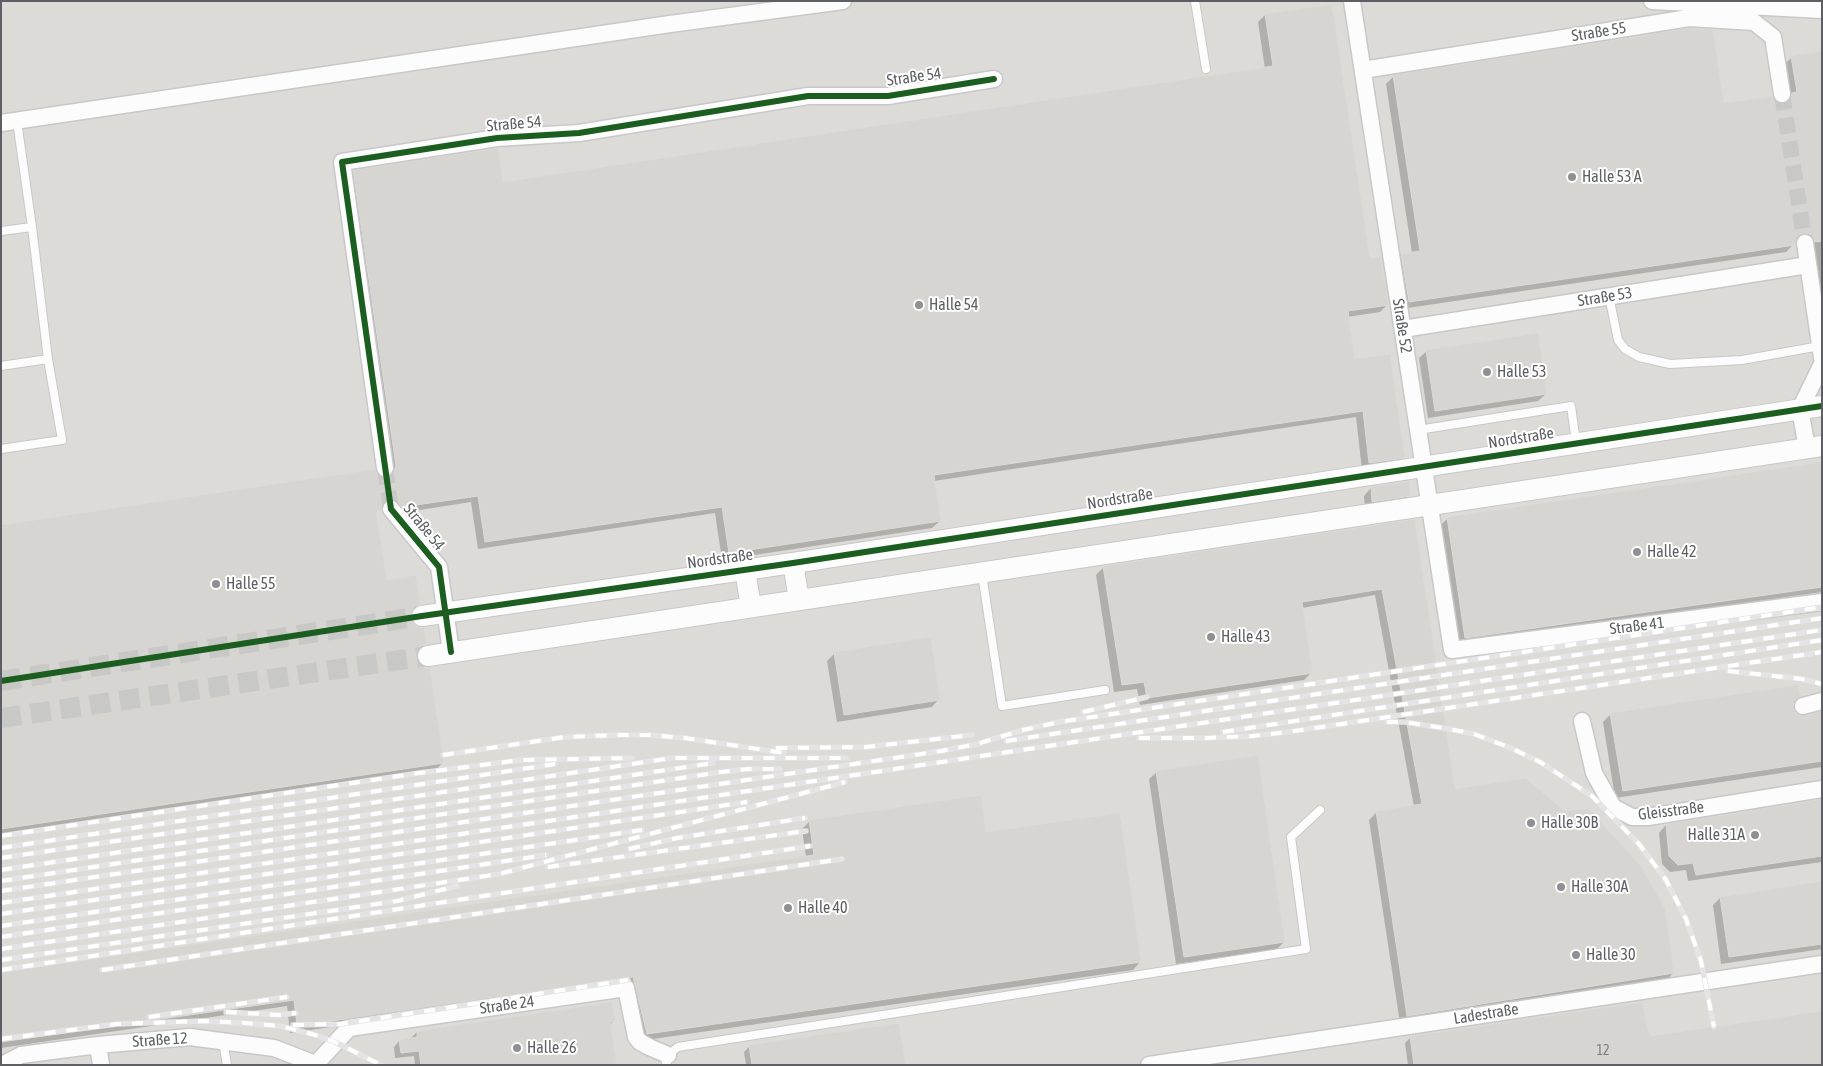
<!DOCTYPE html>
<html>
<head>
<meta charset="utf-8">
<style>
  body { margin:0 }
  #map { position:relative; width:1823px; height:1066px; overflow:hidden; background:#ecece8; font-family:"Asap Condensed",sans-serif }
  canvas { display:block }
  .frame { position:absolute; inset:0; border:2px solid #5d5f64; pointer-events:none }
</style>
</head>
<body>
<div id="map">
<canvas width="1823" height="1066"></canvas>
<div class="frame"></div>
</div>
<script>
const ctx = document.querySelector('canvas').getContext('2d');
ctx.lineJoin = 'round';
function fill(path, color) { ctx.fillStyle = color; ctx.fill(path, 'evenodd'); }
const shape = rows => new Path2D(rows.map(r => 'M' + r).join(''));
function stroke(path, color, width, dash) { ctx.strokeStyle = color; ctx.lineWidth = width; ctx.lineCap = dash ? 'butt' : 'round'; ctx.setLineDash(dash || []); ctx.stroke(path); }
function write(font, color, halo, rows, align = 'center') {
  ctx.font = font + ' "Asap Condensed",sans-serif'; ctx.lineWidth = 4; ctx.setLineDash([]); ctx.textBaseline = 'middle'; ctx.strokeStyle = halo; ctx.fillStyle = color; for (const [text, x, y, turn = 0] of rows) {
    ctx.save(); ctx.translate(x, y); ctx.rotate((+turn || 0) * Math.PI / 180); ctx.textAlign = isNaN(turn) ? turn : align; if (halo) ctx.strokeText(text, 0, 0); ctx.fillText(text, 0, 0); ctx.restore();
  }
}
fill(shape([
  [1,1,1779,1,1822,4,1822,1065,1,1065]
]), '#dcdbd8');
fill(shape([
  [1265,15,1387,305,1380,312,1347,317,1354,361,1404,457,1397,465,1362,470,1356,417,934,481,940,521,932,528,722,560,715,513,478,549,471,502,394,514,387,507,381,506,375,514,386,581,419,604,410,612,409,618,425,644,416,652,415,658,443,762,436,770,1,835,1,527,376,475,387,479,389,475,346,179,354,172,502,183,1265,69,1258,22],
  [1822,53,1822,315,1805,244,1796,240,1794,244,1786,252,1401,309,1394,262,1402,255,1412,253,1386,84,1394,76,1723,105,1774,102,1783,105,1789,97,1784,65,1792,57],
  [1427,351,1546,394,1538,401,1428,418,1419,358],
  [1822,463,1822,592,1458,645,1440,526,1448,518],
  [1371,488,1410,495,1402,503,1365,509,1364,496],
  [1414,521,1454,790,1673,973,1666,981,1400,1023,1369,820,1377,812,1414,807,1375,595,1302,608,1312,672,1304,680,1140,705,1137,689,1114,692,1096,575,1104,567],
  [835,653,939,699,932,707,837,722,827,661],
  [1792,703,1796,714,1806,717,1822,713,1822,767,1615,798,1603,722,1611,714],
  [1157,772,1284,942,1277,949,1176,964,1149,779],
  [1822,800,1822,862,1688,881,1686,870,1670,872,1662,864,1659,833,1666,825],
  [810,821,985,833,1140,962,1133,970,639,1041,625,984,290,1033,287,1006,1,1048,1,974,806,857,802,829],
  [1822,882,1822,949,1721,964,1713,905,1720,898],
  [614,1021,609,1025,615,1065,415,1065,414,1056,395,1058,394,1047,399,1041,411,1038,417,1032],
  [1646,1028,1651,1038,1822,1065,1408,1065,1405,1043,1411,1037],
  [750,1046,904,1065,746,1065,744,1052]
]), '#0003');
const building = shape([
  [1332,4,1370,258,1381,257,1389,305,1348,311,1355,359,1390,354,1405,458,1369,463,1363,411,934,475,941,521,729,553,722,507,485,542,478,496,402,507,395,500,389,499,384,502,381,510,376,511,387,580,416,575,420,604,415,606,411,611,410,618,412,623,417,627,424,628,427,644,421,646,417,651,416,658,418,663,423,667,430,668,444,763,1,829,1,525,375,469,377,474,382,477,387,478,394,472,396,466,353,170,498,148,503,182,1273,66,1265,14,1332,4],
  [1689,28,1713,30,1724,103,1772,96,1778,103,1783,104,1788,102,1791,98,1792,93,1797,92,1791,56,1822,51,1822,241,1815,242,1809,234,1803,233,1796,239,1795,245,1409,302,1401,254,1420,251,1393,75,1689,28],
  [1538,333,1547,394,1435,411,1426,350,1538,333],
  [1822,462,1822,587,1465,638,1447,517,1822,462],
  [1409,481,1411,496,1372,502,1371,487,1409,481],
  [1415,519,1455,789,1525,778,1565,811,1588,808,1641,866,1665,908,1674,973,1407,1016,1376,811,1422,804,1382,589,1302,602,1313,673,1147,698,1144,682,1122,685,1103,566,1415,519],
  [931,637,940,700,844,715,834,652,931,637],
  [1798,685,1800,697,1793,704,1796,713,1800,715,1805,716,1822,711,1822,761,1623,791,1610,713,1798,685],
  [1258,755,1285,942,1184,957,1156,771,1258,755],
  [981,795,986,832,1120,813,1141,962,647,1034,633,977,297,1026,294,1000,1,1042,1,972,814,855,809,820,981,795],
  [1822,799,1822,856,1696,875,1693,863,1678,865,1669,856,1666,824,1822,799],
  [1822,881,1822,944,1729,957,1720,897,1822,881],
  [612,1002,615,1021,610,1022,617,1065,421,1065,419,1051,401,1053,399,1040,417,1037,417,1031,612,1002],
  [1643,1002,1647,1028,1651,1036,1822,1011,1822,1065,1414,1065,1410,1036,1643,1002],
  [899,1023,906,1065,752,1065,749,1045,899,1023]
]);
fill(building, '#d6d5d2');
stroke(building, '#dcdbd7', 1);
stroke(shape([
  [1782,94,1805,243],
  [385,468,391,509]
]), '#c8c9c7', 16, [16, 8]);
stroke(shape([
  [1,681,422,616],
  [1,718,428,656]
]), '#c8c9c7', 20, [20, 10]);
const service = shape([
  [1195,1,1206,69],
  [1,231,32,227,17,121],
  [1609,296,1618,340,1625,349,1639,357,1670,364,1742,360,1820,346],
  [1,366,48,359,32,227],
  [1418,430,1571,406,1576,442],
  [1,449,62,440,48,359],
  [982,574,1002,706,1105,690],
  [223,1041,227,1065],
  [667,1065,665,1059,668,1055,678,1047,1306,949,1291,837,1320,810]
]);
const minor = shape([
  [1352,1,1452,650,1822,602],
  [1652,1,1822,10],
  [1363,70,1689,18,1754,22,1773,37,1782,94],
  [1,123,670,24,843,1],
  [1805,243,1822,358],
  [1403,329,1808,265],
  [1807,448,1800,409,1822,364],
  [385,468,342,162,497,138,579,133,808,96,888,96,994,79],
  [391,509,439,567,451,652],
  [1803,706,1822,701],
  [1582,721,1594,773,1613,807,1632,817,1648,817,1822,789],
  [98,1045,101,1065],
  [316,1064,349,1028,626,988,636,1037,640,1042,649,1047,668,1055],
  [2,1065,21,1055,98,1045,190,1037,274,1048,318,1065],
  [1149,1065,1822,964]
]);
const tertiary = shape([
  [793,563,799,600],
  [745,570,751,607],
  [422,616,793,563,1822,406],
  [428,656,1822,446]
]);
stroke(service, '#c8c8c8', 10);
stroke(minor, '#c8c8c8', 19);
stroke(tertiary, '#c8c8c8', 22);
stroke(service, '#fcfcfc', 8);
stroke(minor, '#fcfcfc', 16);
stroke(tertiary, '#fcfcfc', 20);
const rail = shape([
  [1728,671,1802,679,1822,684],
  [1083,712,1147,697],
  [1387,722,1405,722,1449,729,1474,734,1511,748,1540,762,1592,796,1639,844,1666,880,1686,919,1701,961,1714,1027],
  [1223,732,1822,640],
  [1139,738,1207,738,1252,736,1288,732,1822,652],
  [1006,741,1822,618],
  [776,748,866,747,972,735],
  [443,755,565,737,618,735,650,735,685,738,784,753],
  [1,836,419,773,521,760,632,758],
  [1,848,555,764],
  [629,849,677,838,805,818],
  [1,858,672,758,846,758],
  [548,867,806,831],
  [1,870,713,763],
  [1,881,721,772,748,769,780,769],
  [1,891,941,751,977,744,1023,730,1059,722,1822,607],
  [1,903,1822,630],
  [1,914,747,802],
  [1,926,642,830],
  [1,937,546,855],
  [1,949,499,874,845,782],
  [1,960,397,901,457,886],
  [1,970,810,846],
  [102,970,842,859],
  [226,1012,279,1015,296,1013],
  [149,1017,287,997],
  [293,1025,341,1024,628,980],
  [1,1039,117,1024,202,1021,245,1023,280,1026,312,1034,335,1042,381,1065]
]);
stroke(rail, '#e3e4e3', 5.5);
stroke(rail, '#fff', 4, [11]);
stroke(shape([
  [451,652,439,567,391,509,342,162,497,138,579,133,808,96,888,96,994,79],
  [1,681,422,616,793,563,1822,406]
]), '#1b5e20', 6);
for (const [x, y, r, color] of [
  [1572,177,5,"#8f9092"],
  [919,305,5,"#8f9092"],
  [1487,372,5,"#8f9092"],
  [1637,552,5,"#8f9092"],
  [216,584,5,"#8f9092"],
  [1211,637,5,"#8f9092"],
  [1531,823,5,"#8f9092"],
  [1755,835,5,"#8f9092"],
  [1561,887,5,"#8f9092"],
  [788,908,5,"#8f9092"],
  [1576,955,5,"#8f9092"],
  [517,1048,5,"#8f9092"]
]) { const dot = new Path2D(); dot.arc(x, y, r, 0, 2 * Math.PI); ctx.fillStyle = color; ctx.fill(dot); stroke(dot, '#fff', 2); }
write('14px', '#7c7d80', null, [
  ["12",1603,1051]
]);
write('16px', '#5d5f64', '#fff', [
  ["Straße 55",1599,32,-9],
  ["Straße 54",914,77,-8],
  ["Straße 54",514,124,-5],
  ["Straße 53",1605,297,-9],
  ["Straße 52",1402,326,81],
  ["Nordstraße",1521,438,-9],
  ["Nordstraße",1120,499,-9],
  ["Straße 54",424,527,51],
  ["Nordstraße",720,559,-8],
  ["Straße 41",1637,626,-7],
  ["Gleisstraße",1671,811,-7],
  ["Straße 24",507,1005,-8],
  ["Ladestraße",1486,1014,-9],
  ["Straße 12",160,1040,-4]
]);
write('16px', '#5d5f64', '#fff', [
  ["Halle 53 A",1582,177],
  ["Halle 54",929,305],
  ["Halle 53",1497,372],
  ["Halle 42",1647,552],
  ["Halle 55",226,584],
  ["Halle 43",1221,637],
  ["Halle 30B",1541,823],
  ["Halle 31A",1745,835,"right"],
  ["Halle 30A",1571,887],
  ["Halle 40",798,908],
  ["Halle 30",1586,955],
  ["Halle 26",527,1048]
], 'left');
</script>
</body>
</html>
